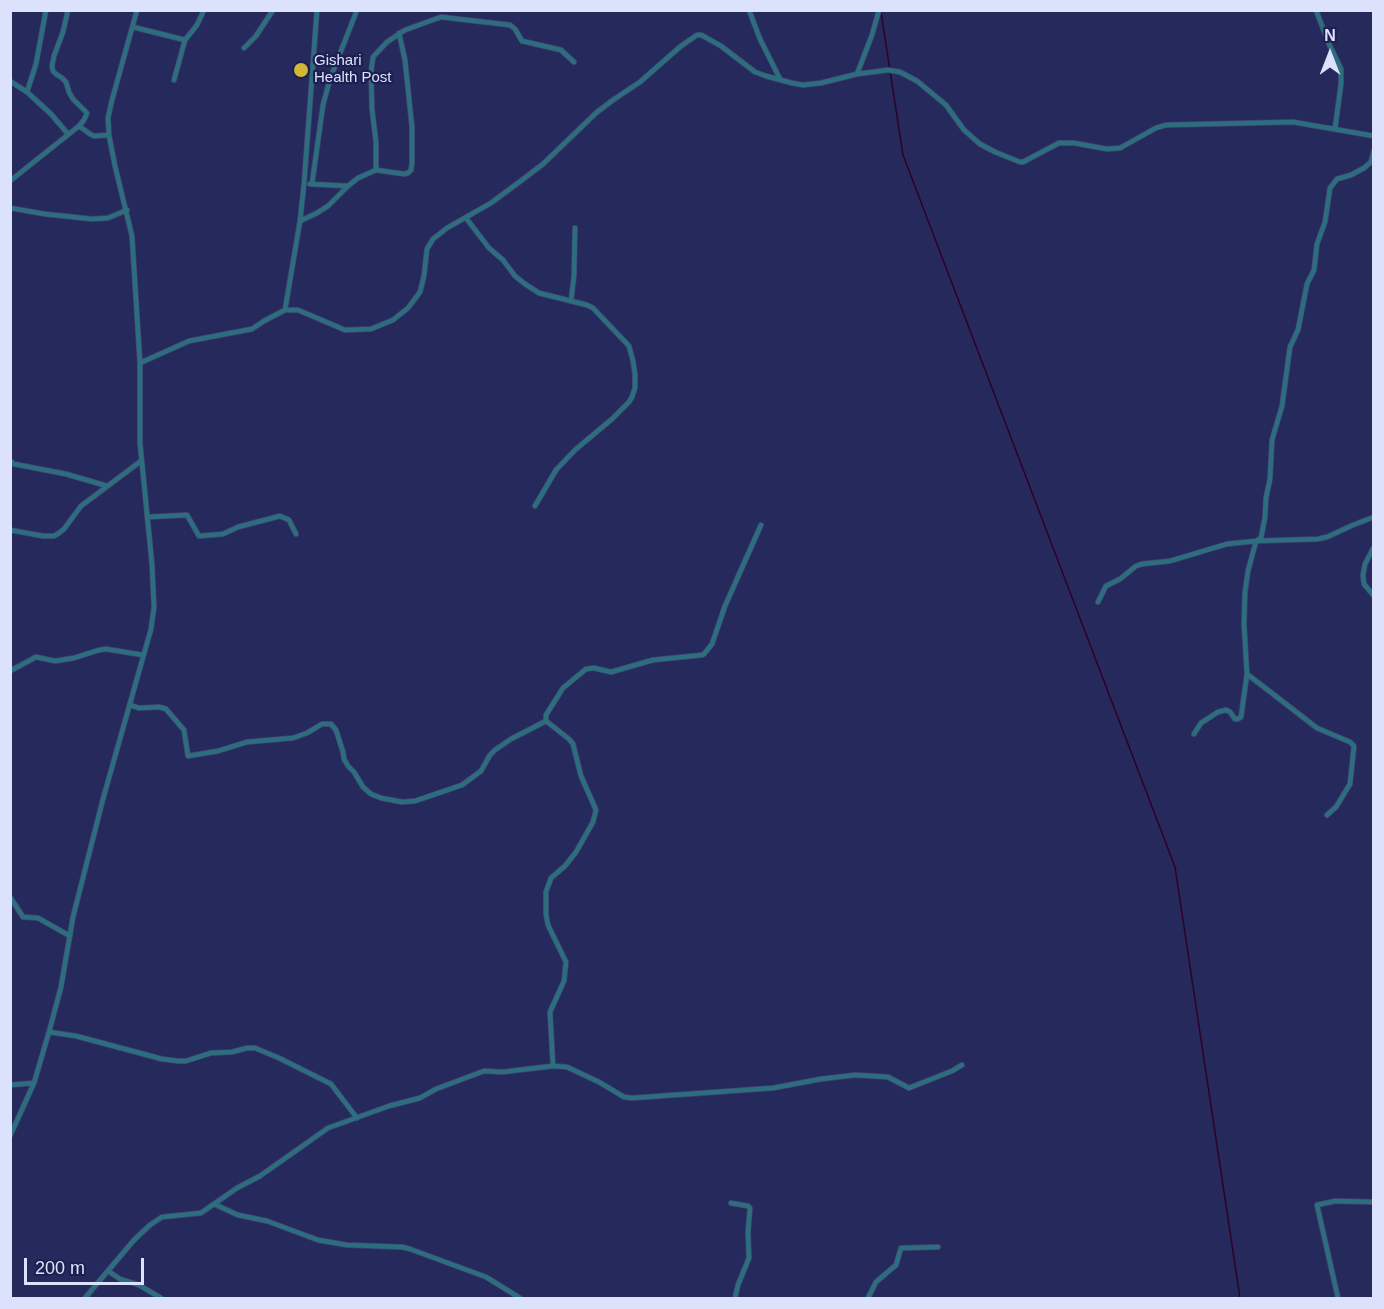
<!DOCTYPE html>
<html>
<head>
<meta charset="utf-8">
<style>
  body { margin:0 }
  #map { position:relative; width:1384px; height:1309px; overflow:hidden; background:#25295c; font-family:Arial,sans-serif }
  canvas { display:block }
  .frame { position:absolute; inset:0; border:12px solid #dde2fc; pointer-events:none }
  .north { position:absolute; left:1300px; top:24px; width:60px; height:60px; -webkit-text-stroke:4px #1c1f50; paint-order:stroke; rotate:0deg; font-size:16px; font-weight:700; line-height:24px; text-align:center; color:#dde2fc }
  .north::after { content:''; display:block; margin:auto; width:21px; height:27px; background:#dde2fc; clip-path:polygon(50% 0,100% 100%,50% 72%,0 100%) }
  .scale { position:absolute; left:24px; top:1258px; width:120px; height:27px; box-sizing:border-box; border:3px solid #dde2fc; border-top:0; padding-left:8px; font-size:18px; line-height:21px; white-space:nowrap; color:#dde2fc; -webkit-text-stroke:4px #1c1f50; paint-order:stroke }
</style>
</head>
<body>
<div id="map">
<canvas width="1384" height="1309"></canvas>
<div class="frame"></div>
<div class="north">N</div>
<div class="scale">200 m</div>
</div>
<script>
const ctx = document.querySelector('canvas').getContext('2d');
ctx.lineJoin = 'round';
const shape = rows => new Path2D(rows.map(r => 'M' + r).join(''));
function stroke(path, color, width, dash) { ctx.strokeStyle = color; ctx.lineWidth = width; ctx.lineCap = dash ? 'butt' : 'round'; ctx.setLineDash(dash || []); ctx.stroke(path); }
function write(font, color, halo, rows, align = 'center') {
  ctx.font = font + ' Arial,sans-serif'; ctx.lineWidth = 4.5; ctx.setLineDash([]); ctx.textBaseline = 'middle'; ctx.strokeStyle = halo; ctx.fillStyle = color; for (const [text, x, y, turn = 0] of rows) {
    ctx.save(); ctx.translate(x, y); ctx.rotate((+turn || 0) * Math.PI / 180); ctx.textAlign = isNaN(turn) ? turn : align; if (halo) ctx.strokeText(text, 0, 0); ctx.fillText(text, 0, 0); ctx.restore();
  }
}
stroke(shape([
  [881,12,903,155,1175,867,1240,1298]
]), '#2e0026', 1.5);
const minor = shape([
  [68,10,63,32,54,56,52,66,53,71,56,74,62,78,66,82,69,92,73,99,87,113,84,120,79,126],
  [749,10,760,39,780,79],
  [1316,10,1329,44,1341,69,1341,84,1335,129],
  [133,27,185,40],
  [244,48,256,36,273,10],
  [857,74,872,35,879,10],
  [174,80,185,40,197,25,204,10],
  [10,81,27,92,51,114,68,134],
  [27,92,36,64,46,10],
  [376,170,404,174,408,173,411,170,412,163,412,127,405,60,399,33],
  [10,181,79,126,90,134,94,136,109,135],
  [310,184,348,186],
  [312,184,323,105,330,79,357,10],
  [10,208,45,214,92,219,108,218,127,210],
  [466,218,489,248,503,260,515,276,525,284,539,293,587,305,593,308,629,346,633,361,635,374,635,388,632,397,629,402,612,419,575,450,556,470,535,506],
  [300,221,317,213,328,206,348,186,358,178,376,170,376,142,372,109,371,72,373,57,387,42,405,30,441,17,510,25,515,29,522,41,561,50,574,62],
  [571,301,574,276,575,228],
  [285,310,300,221,304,184,317,10],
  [140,363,189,341,252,329,264,321,285,310,298,310,345,330,371,329,393,320,408,308,420,292,424,276,427,249,433,239,447,228,491,203,522,180,543,164,596,113,613,100,640,82,681,46,697,35,701,35,705,37,721,46,755,72,766,76,792,83,803,85,821,83,857,74,888,70,900,72,917,81,946,105,964,130,980,144,995,152,1020,162,1023,162,1059,143,1074,143,1107,149,1120,148,1156,128,1166,125,1293,122,1374,136],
  [10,461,14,464,66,474,107,486],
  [147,517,187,515,199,536,223,534,238,527,280,516,289,520,296,534],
  [10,530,43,536,54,536,59,533,64,529,81,506,141,461],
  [1374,547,1365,564,1363,575,1364,584,1374,596],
  [1098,602,1106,586,1120,579,1136,566,1142,564,1170,561,1227,544,1256,541,1318,539,1327,537,1353,525,1374,517],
  [10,671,36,657,55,661,74,658,99,650,106,649,143,655],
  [1247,674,1317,728,1350,742,1354,746,1350,784,1336,807,1327,815],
  [130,705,139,708,159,707,166,709,184,730,188,756,218,751,247,742,293,738,307,733,322,724,331,724,336,730,343,752,344,759,348,766,354,772,363,787,371,794,381,798,402,802,415,801,462,785,481,771,490,755,495,750,511,739,546,721],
  [1194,734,1201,723,1218,712,1226,710,1230,712,1235,719,1238,719,1241,717,1247,674,1244,624,1245,592,1248,571,1256,541,1261,538,1265,517,1266,498,1270,479,1272,440,1282,406,1290,347,1298,330,1307,284,1314,270,1317,244,1325,222,1330,188,1337,179,1351,175,1364,168,1371,162,1374,150],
  [10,897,23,917,38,918,70,936],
  [49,1032,76,1036,162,1059,178,1061,186,1061,211,1053,232,1052,247,1048,255,1048,279,1058,331,1084,357,1118],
  [553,1066,550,1012,564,981,566,962,548,925,546,914,546,892,551,878,565,866,576,852,593,822,596,810,581,776,573,744,569,739,546,721,546,715,563,688,586,669,594,668,611,672,653,660,702,655,704,654,712,644,725,606,761,525],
  [10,1085,34,1083],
  [10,1136,34,1083,49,1032,61,987,73,917,103,799,151,629,154,607,152,564,140,443,140,363,132,236,115,166,109,135,108,118,112,100,137,10],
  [731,1203,748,1206,750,1208,748,1232,749,1258,738,1285,735,1298],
  [214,1204,238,1215,267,1221,318,1240,347,1245,402,1247,410,1249,486,1277,520,1298],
  [108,1271,120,1279,139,1285,161,1298],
  [85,1298,134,1240,150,1225,162,1217,201,1213,237,1188,260,1176,328,1128,389,1106,420,1098,436,1089,484,1071,502,1072,553,1066,567,1067,599,1082,624,1097,632,1098,773,1088,821,1079,855,1075,888,1077,909,1088,952,1071,962,1065],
  [868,1298,876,1282,896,1265,901,1248,938,1247],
  [1338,1298,1317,1205,1335,1201,1374,1202]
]);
stroke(minor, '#3f4372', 6);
stroke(minor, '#2d6e7e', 4.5);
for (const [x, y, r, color] of [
  [301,70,8,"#d2b735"]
]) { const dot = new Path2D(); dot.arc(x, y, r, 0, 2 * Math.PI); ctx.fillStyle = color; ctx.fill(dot); stroke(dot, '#1c1f50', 2); }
write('15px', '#dde2fc', '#1c1f50', [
  ["Gishari",314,61],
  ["Health Post",314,78]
], 'left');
</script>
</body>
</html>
